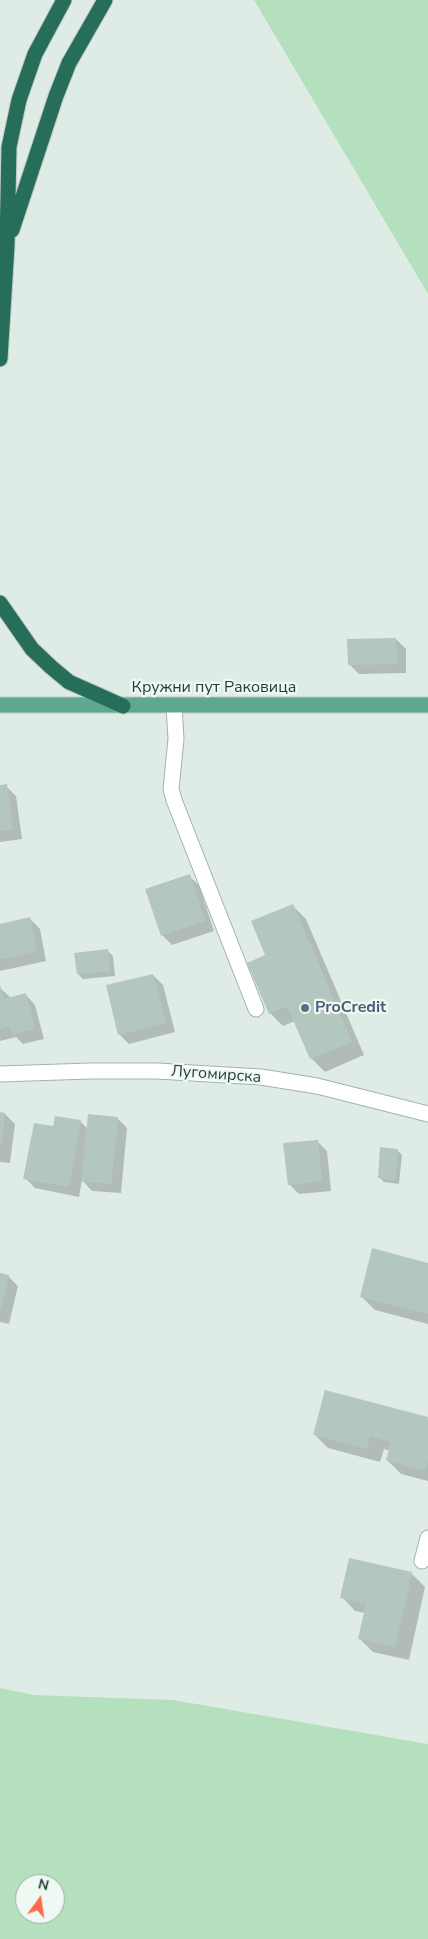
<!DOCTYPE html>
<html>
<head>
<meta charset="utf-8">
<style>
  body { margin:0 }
  #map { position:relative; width:428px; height:1939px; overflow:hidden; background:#dfece5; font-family:"Nunito Sans",sans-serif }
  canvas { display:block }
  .north { position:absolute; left:15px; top:1874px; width:50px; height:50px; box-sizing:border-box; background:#f0f8f3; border:1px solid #9caea6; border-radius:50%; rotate:14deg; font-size:14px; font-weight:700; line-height:20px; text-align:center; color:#1e3e33 }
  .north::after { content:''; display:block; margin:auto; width:18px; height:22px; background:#ff6b4a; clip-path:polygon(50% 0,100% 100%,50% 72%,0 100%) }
</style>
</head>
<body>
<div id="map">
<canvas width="428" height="1939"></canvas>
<div class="north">N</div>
</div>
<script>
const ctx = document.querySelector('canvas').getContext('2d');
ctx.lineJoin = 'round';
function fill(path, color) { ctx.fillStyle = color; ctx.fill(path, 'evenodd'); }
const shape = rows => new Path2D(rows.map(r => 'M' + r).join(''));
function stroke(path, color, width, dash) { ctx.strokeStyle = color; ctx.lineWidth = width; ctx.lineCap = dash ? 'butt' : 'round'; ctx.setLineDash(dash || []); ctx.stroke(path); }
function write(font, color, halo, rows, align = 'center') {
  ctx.font = font + ' "Nunito Sans",sans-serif'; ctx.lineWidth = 4.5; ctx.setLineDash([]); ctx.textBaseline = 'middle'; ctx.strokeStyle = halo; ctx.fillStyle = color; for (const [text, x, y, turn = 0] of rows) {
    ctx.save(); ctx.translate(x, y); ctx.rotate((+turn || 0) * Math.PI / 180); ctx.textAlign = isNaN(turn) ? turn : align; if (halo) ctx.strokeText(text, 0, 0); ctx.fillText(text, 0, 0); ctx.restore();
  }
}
fill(shape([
  [254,0,428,0,428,294],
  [0,1688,34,1695,173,1700,428,1744,428,1939,0,1939],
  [25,1884,55,1884,55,1914,25,1914]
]), '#b5e0be');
fill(shape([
  [396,639,406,649,406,673,359,674,349,664],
  [6,786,16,796,22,839,0,842,0,787],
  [189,876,199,885,214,931,172,945,162,935],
  [292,905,306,919,364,1055,325,1072,311,1058,295,1021,283,1026,270,1013,267,955],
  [30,919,40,929,46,961,0,971,0,925],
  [108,951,113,956,115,976,83,979,78,974],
  [153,975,163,985,175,1032,129,1044,119,1034],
  [0,988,11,998,26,995,35,1005,44,1039,23,1044,16,1037,0,1041],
  [0,1113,5,1114,15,1124,10,1163,0,1162],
  [117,1118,127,1128,121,1193,92,1191,82,1180,79,1197,35,1188,25,1178,54,1128,81,1122,87,1128],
  [317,1141,327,1151,331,1191,299,1194,289,1184],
  [397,1150,402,1155,399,1184,384,1182,379,1177],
  [428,1264,428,1324,375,1310,361,1296],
  [0,1274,8,1276,18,1286,9,1324,0,1322],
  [428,1419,428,1481,401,1474,387,1460,390,1451,384,1449,380,1462,328,1448,314,1434],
  [350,1560,412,1574,425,1587,409,1660,373,1652,359,1638,365,1613,355,1611,342,1597]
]), '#0003');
fill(shape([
  [396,638,397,664,348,665,347,639],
  [7,784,13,829,0,831,0,785],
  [190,874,205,921,161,936,145,889],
  [293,904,352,1042,310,1059,287,1006,269,1014,247,963,265,955,251,921],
  [30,917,37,952,0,959,0,924],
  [108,949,110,971,77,974,74,953],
  [153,974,166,1023,118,1035,106,985],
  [0,985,4,999,26,993,35,1029,12,1034,10,1026,0,1029],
  [0,1112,5,1113,1,1146,0,1145],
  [88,1114,118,1117,111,1184,81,1181],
  [55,1116,81,1120,69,1187,23,1179,34,1123,53,1126],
  [318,1140,322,1181,288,1185,283,1143],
  [380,1147,398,1149,395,1180,378,1178],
  [372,1248,428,1263,428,1314,360,1297],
  [0,1273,9,1275,1,1308,0,1308],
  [325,1390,428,1417,428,1461,425,1471,386,1460,391,1442,370,1436,367,1449,313,1435],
  [349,1558,412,1572,395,1647,358,1639,366,1604,340,1598]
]), '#b4c7be');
const minor = shape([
  [174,706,176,739,171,789,174,800,256,1009],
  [0,1074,90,1071,157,1071,261,1077,317,1086,428,1114],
  [422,1561,428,1538]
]);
const major = shape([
  [0,705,428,705]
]);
const highway = shape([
  [12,230,56,96,69,63,105,0],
  [0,359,7,246,9,147,19,100,35,54,64,0],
  [0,603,32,649,51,667,69,682,123,706]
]);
stroke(minor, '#a1b4ac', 17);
stroke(major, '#c0c9c6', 17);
stroke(highway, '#c0c9c6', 17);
stroke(minor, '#fff', 15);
stroke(major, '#5ea790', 15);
stroke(highway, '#266e5a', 15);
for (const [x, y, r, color] of [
  [305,1008,5,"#5c6f8a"]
]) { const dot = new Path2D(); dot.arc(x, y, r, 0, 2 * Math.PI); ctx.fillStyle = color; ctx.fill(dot); stroke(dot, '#f0f8f3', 2); }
write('16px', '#1e3e33', '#f0f8f3', [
  ["Кружни пут Раковица",214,688],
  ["Лугомирска",216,1075,4]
]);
write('bold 16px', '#4e5e75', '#f0f8f3', [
  ["ProCredit",315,1008]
], 'left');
</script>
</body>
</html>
